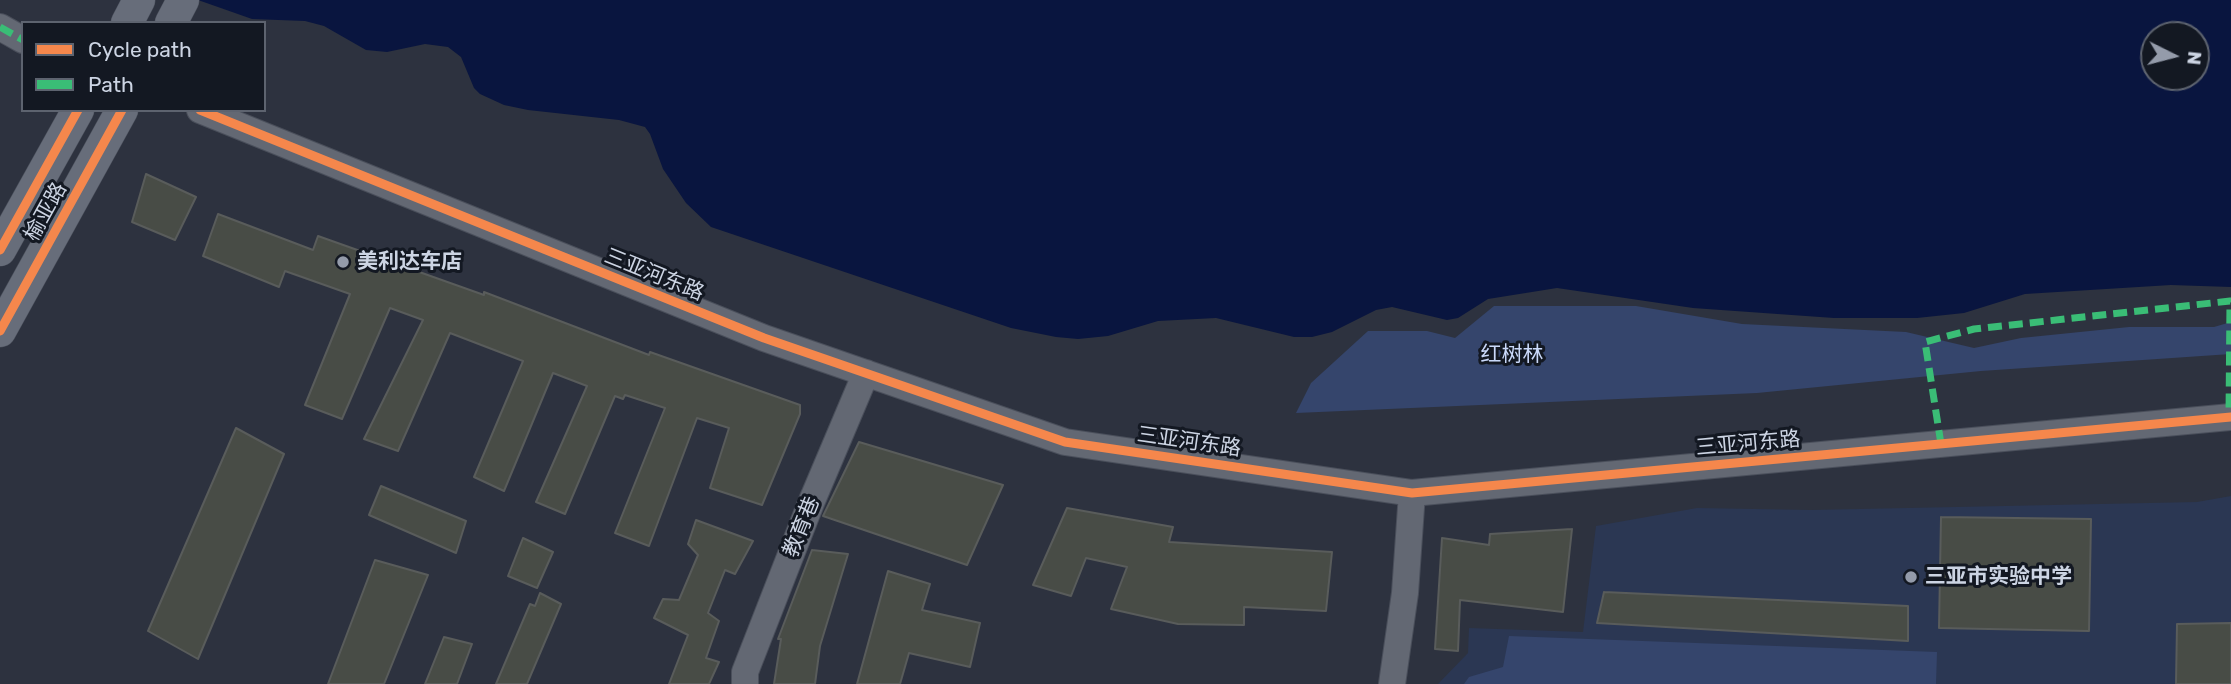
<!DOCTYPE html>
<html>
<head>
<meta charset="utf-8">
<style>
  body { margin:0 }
  #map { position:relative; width:2231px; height:684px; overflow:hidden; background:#2d323f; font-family:Rubik,sans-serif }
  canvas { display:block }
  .legend { position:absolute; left:21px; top:21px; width:245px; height:91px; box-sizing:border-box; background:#131822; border:2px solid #5d636f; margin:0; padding:9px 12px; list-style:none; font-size:21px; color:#ccd4e3 }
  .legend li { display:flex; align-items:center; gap:14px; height:35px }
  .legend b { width:35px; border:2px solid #5d636f }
  .north { position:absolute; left:2140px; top:21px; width:70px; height:70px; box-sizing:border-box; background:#131822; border:2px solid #5d636f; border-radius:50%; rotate:96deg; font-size:19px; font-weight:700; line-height:28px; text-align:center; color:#ccd4e3 }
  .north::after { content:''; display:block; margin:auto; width:24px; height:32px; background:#949baa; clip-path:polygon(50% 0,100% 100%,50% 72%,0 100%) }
</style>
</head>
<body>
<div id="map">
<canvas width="2231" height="684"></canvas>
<ul class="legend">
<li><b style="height:9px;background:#f5874c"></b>Cycle path</li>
<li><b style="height:9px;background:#3abd76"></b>Path</li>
</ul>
<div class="north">N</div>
</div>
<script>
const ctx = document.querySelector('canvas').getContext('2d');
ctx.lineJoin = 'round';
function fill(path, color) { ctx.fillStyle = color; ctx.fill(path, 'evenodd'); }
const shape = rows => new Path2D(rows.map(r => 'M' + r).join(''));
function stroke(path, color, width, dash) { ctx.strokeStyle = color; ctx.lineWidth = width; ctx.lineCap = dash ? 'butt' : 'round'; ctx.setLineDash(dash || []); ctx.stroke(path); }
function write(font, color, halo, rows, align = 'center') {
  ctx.font = font + ' Rubik,"Noto Sans SC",sans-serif'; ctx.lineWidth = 6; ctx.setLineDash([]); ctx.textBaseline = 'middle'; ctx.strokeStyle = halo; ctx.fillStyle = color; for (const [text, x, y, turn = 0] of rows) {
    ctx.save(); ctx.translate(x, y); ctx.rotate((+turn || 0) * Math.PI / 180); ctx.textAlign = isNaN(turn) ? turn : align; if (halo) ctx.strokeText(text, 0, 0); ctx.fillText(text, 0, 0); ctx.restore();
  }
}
fill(shape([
  [2231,496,2231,684,1438,684,1468,653,1469,628,1583,632,1596,526,1697,508,1811,510,2197,502]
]), '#2b3753');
fill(shape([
  [1494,306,1636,306,1742,324,1906,332,1974,348,2021,338,2129,327,2214,327,2231,322,2231,354,1981,371,1757,393,1296,413,1311,383,1368,331,1427,331,1455,338],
  [1509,636,1937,652,1936,684,1464,684,1469,677,1503,667]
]), '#35456c');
fill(shape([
  [198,0,2231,0,2231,287,2171,285,2025,294,1964,313,1917,318,1834,318,1693,308,1557,288,1488,299,1458,318,1447,320,1392,307,1376,310,1332,332,1312,337,1294,337,1216,318,1158,321,1108,336,1078,339,1056,337,1011,328,711,227,686,203,663,169,650,134,645,127,619,120,528,110,504,105,480,94,474,88,461,57,448,47,425,44,387,52,366,50,324,26,305,21,252,19],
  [2154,35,2196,35,2196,77,2154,77]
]), '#09153f');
const building = shape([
  [146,174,196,197,175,240,132,222,146,174],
  [218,214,313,250,318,236,484,295,484,292,649,355,650,352,800,405,800,414,762,505,710,488,729,428,697,418,649,546,615,533,665,408,625,395,623,399,615,396,565,514,536,502,587,386,553,373,504,491,474,477,523,361,450,333,398,451,364,439,423,320,390,308,342,419,305,405,350,294,285,271,279,287,203,256,218,214],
  [236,428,284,454,198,659,148,631,236,428],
  [859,442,1003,485,967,565,823,516,859,442],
  [381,486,466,521,456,553,369,515,381,486],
  [1067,508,1173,527,1169,542,1332,552,1326,611,1244,607,1244,625,1178,624,1111,609,1127,567,1086,558,1071,596,1033,585,1067,508],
  [1941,517,2091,519,2089,631,1939,628,1941,517],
  [696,520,753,541,735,574,725,570,708,613,719,621,706,658,719,662,709,684,669,684,688,635,654,618,663,599,679,600,698,555,688,544,696,520],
  [1572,529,1563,612,1460,600,1458,651,1435,649,1442,538,1489,545,1490,534,1572,529],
  [523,538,553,552,537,588,508,576,523,538],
  [812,550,848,554,820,646,815,684,774,684,781,639,778,639,812,550],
  [375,560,428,575,384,684,328,684,375,560],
  [888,571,930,584,922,610,980,623,970,667,909,653,900,684,857,684,888,571],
  [1604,592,1908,606,1908,641,1597,623,1604,592],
  [540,593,561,604,527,684,496,684,530,604,535,606,540,593],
  [2231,623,2231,684,2176,684,2177,624,2231,623],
  [444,637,472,644,457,684,425,684,444,637]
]);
fill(building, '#484c46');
stroke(building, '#595c5b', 2);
const minor = shape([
  [0,27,23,40],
  [200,110,764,338,1065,442,1412,493,2231,417],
  [745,684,745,672,811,503,866,373],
  [1392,684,1405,593,1412,493]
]);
const major = shape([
  [127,23,139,0],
  [171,23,183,0],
  [0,250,78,110],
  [0,331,122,110]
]);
stroke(minor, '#4a4f5b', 28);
stroke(major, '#4a4f5b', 33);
stroke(minor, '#636873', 26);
stroke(major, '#676d7a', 32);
stroke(shape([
  [0,27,23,40],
  [1941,444,1925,342,1974,329,2230,301,2229,417]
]), '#3abd76', 7, [14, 7]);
stroke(shape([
  [200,110,764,338,1065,442,1412,493,2231,417],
  [0,250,78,110],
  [0,331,122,110]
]), '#f5874c', 9);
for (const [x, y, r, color] of [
  [343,262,7,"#949baa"],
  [1911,577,7,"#949baa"]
]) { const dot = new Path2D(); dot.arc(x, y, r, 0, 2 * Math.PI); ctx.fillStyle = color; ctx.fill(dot); stroke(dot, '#131822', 2.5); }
write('21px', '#ccd4e3', '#131822', [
  ["榆亚路",46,212,-61],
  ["三亚河东路",654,275,22],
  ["三亚河东路",1189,442,8],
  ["三亚河东路",1748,444,-5],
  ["教育巷",802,527,-68]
]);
write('bold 21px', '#ccd4e3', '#131822', [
  ["美利达车店",357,262],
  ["三亚市实验中学",1925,577]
], 'left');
write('21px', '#cad9fa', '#131822', [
  ["红树林",1512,355]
]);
</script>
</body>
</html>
